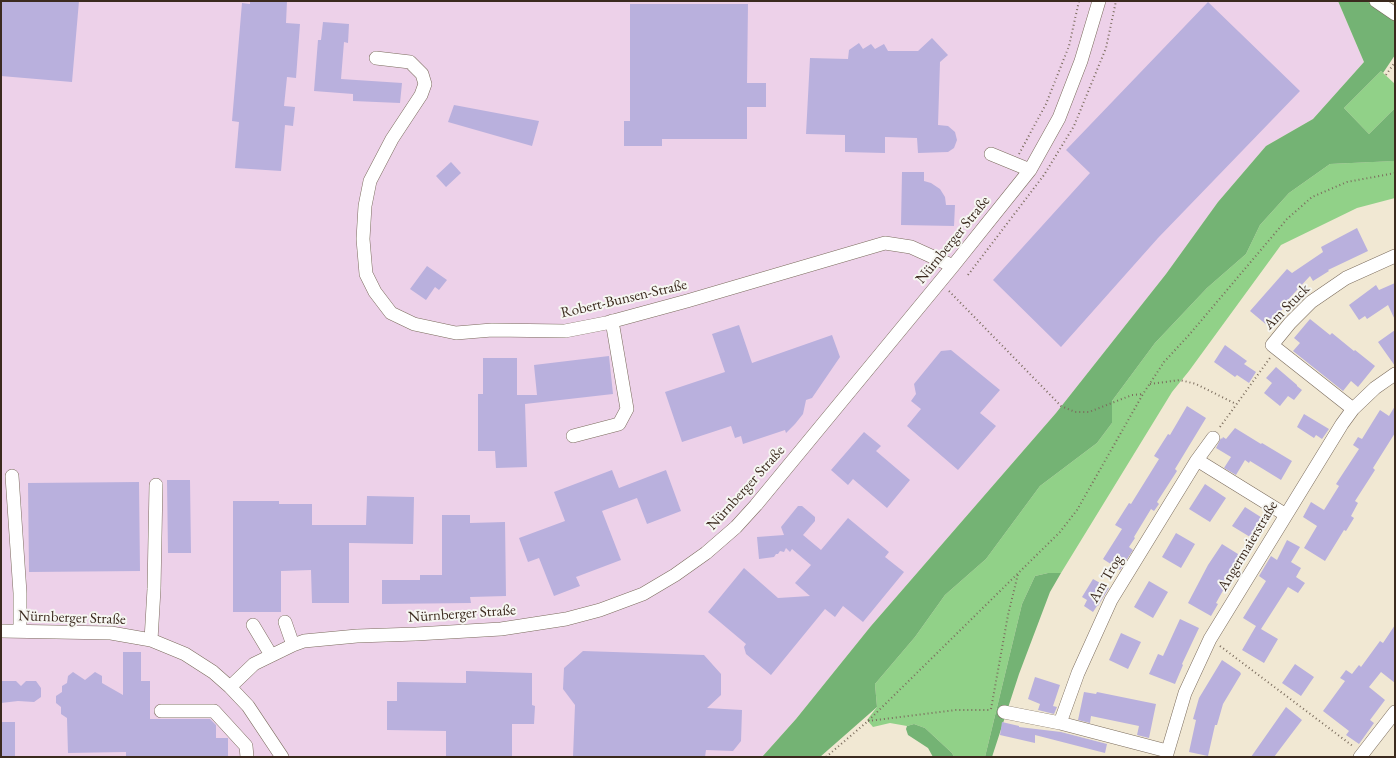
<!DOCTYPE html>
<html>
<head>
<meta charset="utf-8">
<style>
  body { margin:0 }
  #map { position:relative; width:1396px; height:758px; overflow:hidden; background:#f1e8d3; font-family:"EB Garamond",serif }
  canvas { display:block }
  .frame { position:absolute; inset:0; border:2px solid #3b2a1e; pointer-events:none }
</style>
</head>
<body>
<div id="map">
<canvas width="1396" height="758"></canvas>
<div class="frame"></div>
</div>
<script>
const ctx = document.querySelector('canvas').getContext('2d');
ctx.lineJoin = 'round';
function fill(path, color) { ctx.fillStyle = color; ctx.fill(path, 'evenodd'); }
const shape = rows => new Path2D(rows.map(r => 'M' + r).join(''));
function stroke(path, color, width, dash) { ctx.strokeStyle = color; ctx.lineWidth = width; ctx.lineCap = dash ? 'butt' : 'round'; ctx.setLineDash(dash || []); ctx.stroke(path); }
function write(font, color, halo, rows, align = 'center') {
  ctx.font = font + ' "EB Garamond",serif'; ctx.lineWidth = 4; ctx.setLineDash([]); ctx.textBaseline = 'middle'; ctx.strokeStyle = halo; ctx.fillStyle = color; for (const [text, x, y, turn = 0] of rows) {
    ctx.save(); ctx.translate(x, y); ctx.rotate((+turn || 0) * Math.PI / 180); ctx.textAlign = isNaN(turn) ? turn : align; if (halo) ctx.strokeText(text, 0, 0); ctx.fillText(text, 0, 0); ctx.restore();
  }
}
fill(shape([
  [1,1,1338,1,1364,62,1313,119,1266,146,1218,202,1166,274,1056,413,871,626,796,719,762,757,1,757]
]), '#edd1e9');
fill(shape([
  [1381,71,1395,84,1395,108,1369,134,1344,108],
  [1393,161,1395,161,1395,198,1357,208,1281,245,1189,371,1172,392,1061,573,1048,573,1035,576,1022,604,985,757,954,757,952,753,925,728,914,724,907,726,890,723,873,727,867,720,877,707,875,684,915,637,945,595,986,559,1040,486,1097,443,1112,423,1112,401,1155,343,1207,288,1246,254,1260,225,1289,193,1330,164]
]), '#91d188');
fill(shape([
  [1338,1,1367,1,1395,19,1395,55,1383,73,1381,71,1344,108,1369,134,1395,108,1395,161,1330,164,1289,193,1260,225,1246,254,1207,288,1155,343,1112,401,1112,423,1097,443,1040,486,986,559,945,595,915,637,875,684,877,707,820,757,762,757,796,719,871,626,1056,413,1166,274,1218,202,1266,146,1313,119,1364,62],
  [1048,573,1061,573,1050,592,1019,674,992,757,985,757,1022,604,1035,576],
  [914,724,925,728,952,753,954,757,933,757,928,748,908,735,906,729,907,726]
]), '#74b374');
fill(shape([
  [1,1,79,1,72,82,1,76],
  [250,1,287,1,286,23,300,24,296,78,287,77,284,106,295,107,293,126,285,125,281,171,235,168,239,122,232,121,242,3,250,4],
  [1208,2,1300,91,1158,238,1061,347,993,280,1090,173,1066,150],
  [630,4,748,4,747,83,766,83,766,107,747,107,747,139,662,139,662,146,624,146,624,121,630,121],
  [323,22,349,24,348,43,344,42,341,79,402,83,400,103,353,101,353,94,314,91,318,40,321,40],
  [932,38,948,55,940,62,938,125,948,126,955,132,957,140,954,148,948,152,918,153,917,138,885,137,885,153,845,152,845,135,806,134,810,58,848,59,849,50,859,43,863,49,871,44,875,49,884,44,888,51,918,51],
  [454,105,539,121,532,146,448,122],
  [451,162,461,173,446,187,436,176],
  [902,172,924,172,924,181,931,183,940,189,945,197,946,205,955,205,954,226,901,225],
  [1357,228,1368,251,1328,270,1329,271,1313,281,1310,276,1285,303,1287,304,1268,326,1250,311,1287,269,1292,273,1323,252,1321,247],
  [427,266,447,280,439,290,435,287,426,300,410,289],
  [1395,283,1395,320,1388,305,1367,319,1365,316,1359,320,1349,305,1376,285,1379,290],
  [1310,319,1330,335,1332,333,1354,351,1355,350,1375,366,1358,387,1351,381,1343,391,1293,351,1300,343,1294,338],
  [739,325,752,363,832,335,840,357,812,398,806,400,803,414,795,424,786,433,785,430,743,444,741,436,735,438,731,426,682,442,665,392,725,372,712,334],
  [1395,330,1395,366,1378,342],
  [1225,345,1247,361,1244,364,1256,372,1249,383,1237,375,1235,377,1214,362],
  [951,350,1000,390,980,413,996,426,958,470,907,426,921,409,911,401,916,394,914,384,941,351],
  [609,356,613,394,525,404,527,467,496,468,495,451,478,451,478,394,483,394,483,358,517,358,517,395,537,395,534,365],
  [1276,367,1297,385,1297,386,1302,390,1294,400,1288,396,1280,406,1264,393,1272,383,1266,378],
  [1187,406,1206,418,1175,469,1177,471,1157,502,1159,504,1154,511,1151,509,1134,537,1135,538,1129,547,1133,550,1120,570,1103,559,1122,529,1115,525,1129,503,1131,504,1159,459,1154,456,1168,434,1170,435],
  [1395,406,1395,433,1373,468,1375,470,1355,501,1358,503,1351,516,1354,518,1346,531,1344,530,1325,561,1304,548,1317,526,1303,517,1311,502,1324,510,1339,486,1336,484,1359,449,1353,445,1358,437,1362,439,1380,410,1389,416],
  [1304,414,1329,429,1322,439,1316,435,1314,438,1297,427],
  [1235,428,1261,444,1262,443,1292,461,1281,480,1250,461,1249,463,1245,460,1236,475,1224,468,1231,457,1216,448,1221,438,1222,439,1223,437,1226,439],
  [864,432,881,446,876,451,910,480,887,508,853,479,848,485,831,470],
  [612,470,619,488,666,470,681,511,647,524,637,498,602,511,621,560,576,577,580,586,554,596,539,558,528,562,519,538,565,521,554,492],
  [167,480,190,480,191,553,168,553],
  [139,482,140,571,29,572,28,483],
  [1205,484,1226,498,1210,522,1189,509],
  [367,496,414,497,413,544,349,543,349,603,312,603,311,570,281,571,281,612,233,612,233,501,279,501,279,504,312,504,312,525,366,525],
  [798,506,802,506,815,517,815,521,803,535,821,550,848,518,889,552,885,557,904,572,863,622,843,606,835,617,825,609,771,675,746,654,744,647,746,644,708,612,744,568,778,598,810,596,795,583,811,565,792,549,790,552,786,548,784,552,780,551,778,554,776,554,774,557,759,559,757,537,784,535,781,527],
  [1245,507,1267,521,1255,540,1232,526],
  [442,515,470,515,470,523,505,522,506,596,470,597,471,603,382,604,382,580,420,580,420,575,442,575],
  [1176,533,1195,544,1181,568,1162,557],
  [1287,540,1300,547,1291,562,1301,568,1296,577,1305,583,1298,593,1288,587,1261,629,1278,639,1264,663,1242,650,1256,626,1243,618,1266,581,1259,576,1271,556,1277,560],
  [1222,544,1246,559,1233,580,1230,578,1216,603,1218,604,1211,616,1188,603,1208,565],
  [1093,579,1109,588,1098,606,1097,606,1093,612,1084,606,1087,600,1082,597],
  [1149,581,1168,592,1153,618,1134,607],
  [1180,619,1199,628,1182,664,1183,665,1175,684,1149,674,1158,654,1163,656],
  [1395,625,1395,683,1381,672,1369,687,1385,700,1370,720,1374,723,1359,744,1346,735,1349,731,1323,711,1345,681,1340,678,1346,670,1352,674,1359,665,1361,667,1380,641,1383,643],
  [1121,633,1141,642,1128,669,1109,660],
  [583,651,704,655,721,674,721,695,707,708,742,710,741,741,733,751,706,750,705,757,573,757,575,705,563,689,564,668],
  [123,652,141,652,141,681,150,681,150,719,210,719,216,725,216,738,228,738,228,757,126,757,126,752,68,753,67,718,61,714,61,707,56,703,56,696,62,692,62,686,67,683,68,676,73,672,85,680,95,672,102,676,102,683,123,695],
  [1222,660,1240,672,1241,674,1223,704,1217,725,1215,725,1208,756,1189,752,1196,720,1193,719,1199,698],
  [1295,664,1314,677,1301,696,1282,683],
  [466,671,532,673,532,705,535,706,534,724,512,724,512,757,446,757,446,731,387,730,387,701,397,701,397,682,466,683],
  [1035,677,1060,685,1053,706,1057,707,1054,714,1038,710,1040,704,1028,699],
  [1,681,16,681,21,686,26,681,36,681,41,688,41,697,34,702,18,701,1,703],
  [1084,692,1096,694,1097,692,1156,704,1149,738,1137,735,1139,726,1091,716,1090,723,1078,720],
  [1286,707,1302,720,1274,757,1251,757],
  [1,722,15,722,15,757,1,757],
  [1002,722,1019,726,1019,727,1061,732,1107,744,1105,753,1035,735,1035,743,1000,735]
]), '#b9b0dd');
const minor = shape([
  [1376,1,1395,14],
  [376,58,410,62,422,74,425,84,421,95,392,139,370,181,365,206,363,239,366,274,375,292,391,313,414,324,456,333,492,330,565,331,606,323,687,301,885,243,911,247,953,266],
  [991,154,1030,170],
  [1353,409,1272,345,1290,323,1311,302,1346,278,1395,256],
  [573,436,619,424,627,409,612,321],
  [1197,460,1286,515],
  [12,476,20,593,20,631],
  [285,622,293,645],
  [253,625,271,655],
  [1,631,111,633,151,640,185,654,213,672,230,687,248,706,282,757],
  [151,640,154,589,156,485],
  [230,687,254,664,293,645,304,641,357,636,416,634,501,629,566,619,600,610,643,594,675,575,706,553,736,527,756,505,953,266,1030,170,1059,118,1081,61,1099,1],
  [161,711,214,711,246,746,247,757],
  [1004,712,1060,723,1167,751],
  [1060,723,1078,673,1111,600,1197,460,1213,438],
  [1166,757,1185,693,1210,639,1342,424,1353,409,1375,388,1395,374],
  [1360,757,1395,712]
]);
stroke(minor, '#7b6c5d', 14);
stroke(shape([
  [1386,75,1395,62],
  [1019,154,1046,104,1069,46,1079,1],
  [968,275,1044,175,1074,126,1106,48,1116,1],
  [949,291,1061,406,1075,412,1089,412,1132,395,1143,394],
  [1150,384,1180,380,1196,384,1236,404],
  [1220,427,1270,358],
  [1220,646,1354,747],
  [991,709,1008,615,1018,574],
  [868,721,956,710,991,710],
  [826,757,868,721,1060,532,1077,510,1143,394,1164,362,1189,335,1287,219,1312,197,1347,182,1395,173]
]), '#7b6c5d', 2, [1, 3]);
stroke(minor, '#fff', 13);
write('15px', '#3b2a1e', '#f6f6f2', [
  ["Nürnberger Straße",953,240,-51],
  ["Robert-Bunsen-Straße",624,299,-13],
  ["Am Stuck",1287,307,-45],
  ["Nürnberger Straße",746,488,-48],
  ["Angermaierstraße",1248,546,-59],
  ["Am Trog",1106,579,-60],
  ["Nürnberger Straße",462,614,-4],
  ["Nürnberger Straße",72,618,2]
]);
</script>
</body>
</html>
